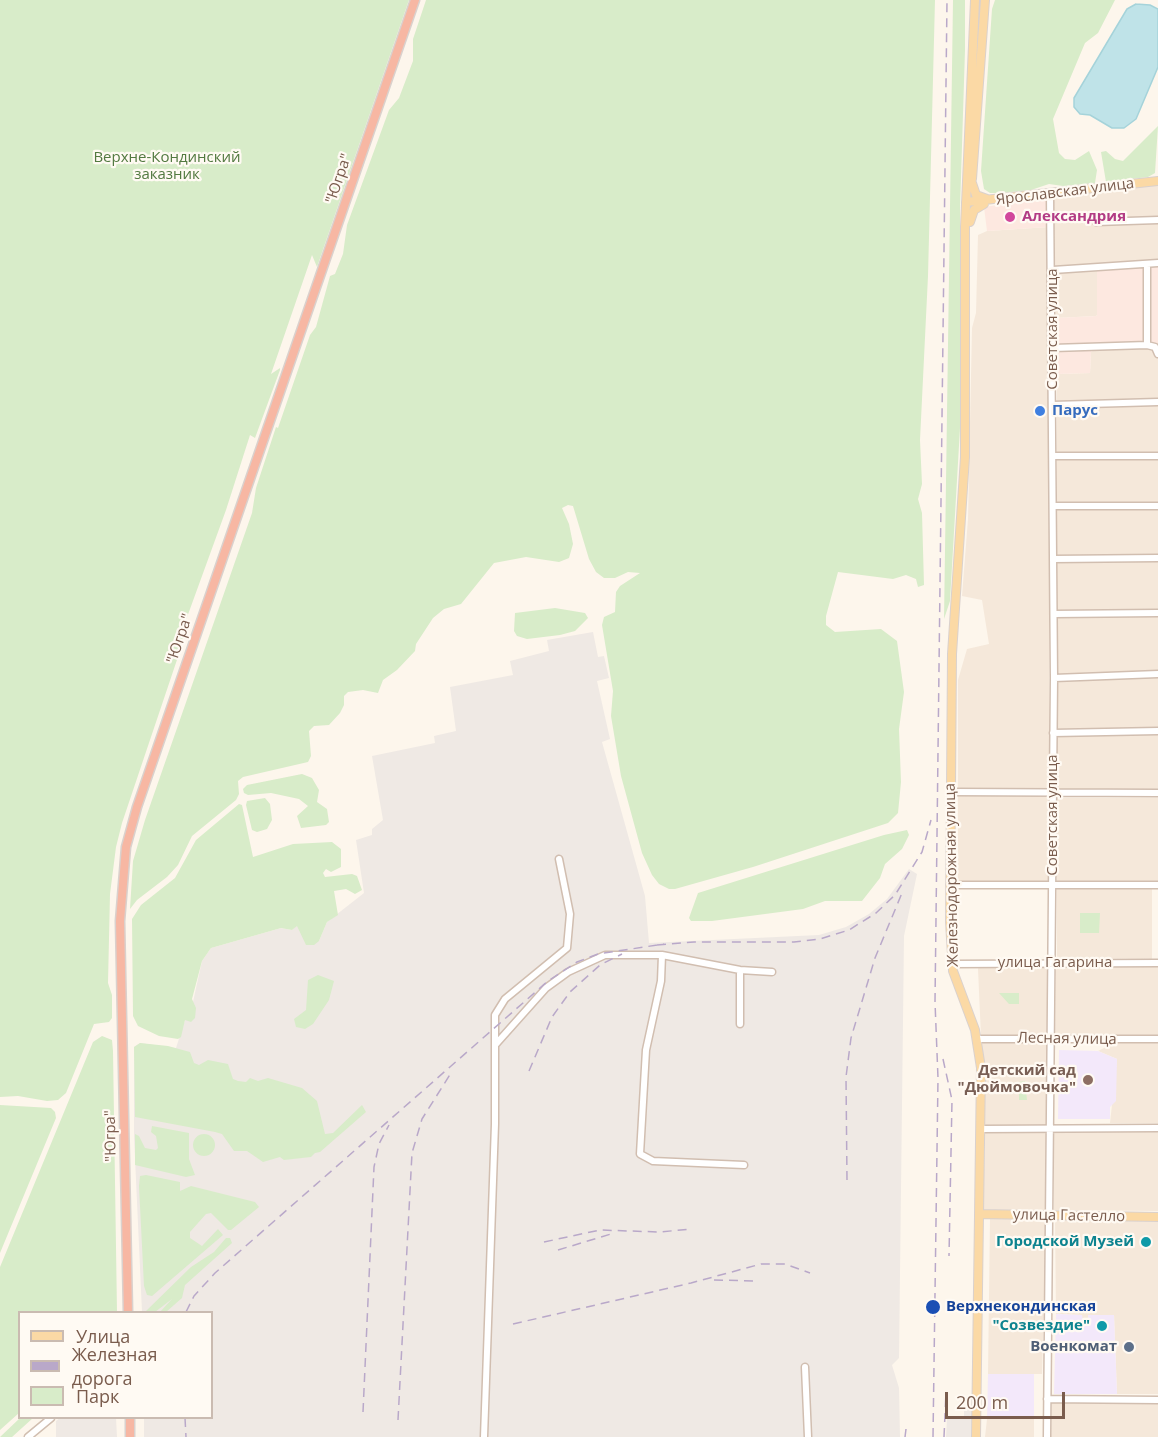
<!DOCTYPE html>
<html>
<head>
<meta charset="utf-8">
<style>
  body { margin:0 }
  #map { position:relative; width:1158px; height:1437px; overflow:hidden; background:#fdf6ec; font-family:"Open Sans",sans-serif }
  canvas { display:block }
  .legend { position:absolute; left:18px; top:1311px; width:195px; height:108px; box-sizing:border-box; background:#fffaf3; border:2px solid #cabbb1; margin:0; padding:8px 10px; list-style:none; font-size:18px; color:#7a5c4d }
  .legend li { display:flex; align-items:center; gap:12px; height:30px }
  .legend b { width:30px; border:2px solid #cabbb1 }
  .scale { position:absolute; left:945px; top:1392px; width:120px; height:27px; box-sizing:border-box; border:3px solid #7a5c4d; border-top:0; padding-left:8px; font-size:18px; line-height:21px; white-space:nowrap; color:#7a5c4d; -webkit-text-stroke:4px #fffaf3; paint-order:stroke }
</style>
</head>
<body>
<div id="map">
<canvas width="1158" height="1437"></canvas>
<ul class="legend">
<li><b style="height:8px;background:#fbd9a5"></b>Улица</li>
<li><b style="height:8px;background:#b9a8c9"></b>Железная дорога</li>
<li><b style="height:16px;background:#d8ecc9"></b>Парк</li>
</ul>
<div class="scale">200 m</div>
</div>
<script>
const ctx = document.querySelector('canvas').getContext('2d');
ctx.lineJoin = 'round';
function fill(path, color) { ctx.fillStyle = color; ctx.fill(path, 'evenodd'); }
const shape = rows => new Path2D(rows.map(r => 'M' + r).join(''));
function stroke(path, color, width, dash) { ctx.strokeStyle = color; ctx.lineWidth = width; ctx.lineCap = dash ? 'butt' : 'round'; ctx.setLineDash(dash || []); ctx.stroke(path); }
function write(font, color, halo, rows, align = 'center') {
  ctx.font = font + ' "Open Sans",sans-serif'; ctx.lineWidth = 4.5; ctx.setLineDash([]); ctx.textBaseline = 'middle'; ctx.strokeStyle = halo; ctx.fillStyle = color; for (const [text, x, y, turn = 0] of rows) {
    ctx.save(); ctx.translate(x, y); ctx.rotate((+turn || 0) * Math.PI / 180); ctx.textAlign = isNaN(turn) ? turn : align; if (halo) ctx.strokeText(text, 0, 0); ctx.fillText(text, 0, 0); ctx.restore();
  }
}
fill(shape([
  [1158,183,1158,263,1096,316,1056,318,1054,200,1059,195],
  [1049,227,1049,789,958,788,958,680,967,649,989,644,982,600,962,596,968,519,972,328,976,313,978,235,987,231],
  [1098,348,1147,348,1157,350,1158,353,1158,790,1057,789,1057,374,1090,373,1091,352],
  [958,795,1049,796,1049,882,958,882],
  [1057,798,1158,798,1158,882,1057,881],
  [1057,888,1152,888,1152,959,1057,958],
  [1048,965,1048,1125,985,1126,978,969,979,966],
  [1056,966,1158,966,1158,1037,1055,1037],
  [1114,1043,1158,1043,1158,1123,1110,1123,1117,1059,1098,1051],
  [1047,1129,1045,1213,983,1211,985,1131],
  [1054,1131,1158,1132,1158,1211,1054,1210],
  [990,1218,1046,1218,1042,1374,988,1374],
  [1055,1218,1158,1219,1158,1394,1117,1394,1114,1315,1088,1315,1088,1320,1082,1320,1082,1315,1056,1314],
  [1052,1401,1158,1402,1158,1437,1051,1437],
  [987,1419,1034,1419,1034,1437,985,1437]
]), '#f5e8da');
fill(shape([
  [1048,198,1048,227,987,231,984,207],
  [1158,263,1158,354,1157,350,1147,348,1098,348,1091,352,1090,373,1057,374,1056,318,1097,316,1097,267]
]), '#fde8e0');
fill(shape([
  [593,632,598,657,604,656,609,678,597,681,610,739,602,742,645,896,649,943,819,935,846,927,869,914,887,899,909,869,917,874,904,936,899,1358,892,1365,899,1388,900,1437,144,1437,144,1418,212,1418,212,1312,142,1312,134,1136,134,1047,140,1043,176,1048,185,1020,189,1020,202,961,211,948,281,928,292,930,297,925,319,941,327,922,364,893,356,840,372,835,372,829,383,820,372,756,435,743,434,736,456,731,450,687,513,675,510,661,549,651,547,640],
  [964,1408,972,1408,971,1437,946,1437,947,1419,964,1416],
  [60,1418,116,1418,117,1437,56,1437,56,1421]
]), '#efe9e4');
fill(shape([
  [1059,1050,1098,1051,1117,1059,1116,1101,1110,1107,1110,1119,1058,1119],
  [1056,1314,1082,1315,1083,1320,1088,1320,1088,1315,1114,1315,1117,1394,1054,1394],
  [988,1374,1034,1374,1034,1419,987,1419]
]), '#f3e8fa');
fill(shape([
  [0,0,409,0,317,267,312,255,271,374,280,368,280,370,255,438,250,435,226,510,182,631,183,642,122,823,116,847,110,894,108,983,112,995,112,1018,109,1022,94,1024,66,1093,58,1100,47,1101,18,1096,0,1097],
  [426,0,935,0,928,276,920,440,922,484,918,499,922,513,924,585,918,587,916,579,906,575,893,579,838,572,826,616,826,625,835,632,881,629,897,641,904,692,899,729,901,782,898,813,888,823,753,867,675,889,669,889,659,884,652,875,642,853,621,776,611,716,613,691,602,625,604,617,615,612,616,592,620,586,640,573,628,572,615,578,604,578,596,572,589,559,573,506,568,505,562,508,569,524,573,544,569,558,559,562,526,557,494,563,461,604,444,609,433,618,416,644,415,651,397,670,383,680,378,693,363,690,348,692,344,696,344,705,340,713,329,725,314,726,309,731,311,756,308,762,243,777,238,781,239,794,236,800,192,836,178,865,167,877,137,900,130,909,133,861,145,820,252,513,256,488,276,427,278,428,310,335,316,327,330,276,335,274,343,254,347,225,389,110,399,98,413,61,413,39],
  [953,0,965,0,965,50,960,209,960,428,950,601,944,619],
  [995,0,1115,0,1098,33,1085,43,1053,119,1059,153,1065,159,1075,160,1089,151,1097,170,1095,183,1063,186,1049,184,1031,190,1001,193,990,193,984,189,981,171,992,9],
  [1158,126,1155,173,1148,177,1106,182,1101,152,1106,151,1115,159,1123,161],
  [555,608,585,613,588,618,575,631,560,635,527,639,517,636,514,631,515,613],
  [302,774,312,778,319,790,317,802,327,809,329,822,326,825,301,828,297,816,308,806,299,799,271,793,248,795,244,793,243,789,247,785],
  [265,798,270,804,272,820,267,829,257,832,252,830,246,805,247,801],
  [239,804,242,805,253,857,293,844,332,842,341,849,341,867,331,872,326,869,323,873,325,877,352,874,357,876,362,890,355,894,346,889,334,891,338,915,327,922,319,941,314,945,306,945,297,926,292,930,281,928,211,948,202,961,192,999,196,1008,195,1018,191,1022,185,1020,181,1037,178,1039,159,1036,138,1026,133,1016,132,919,141,905,175,878,196,840],
  [907,830,909,835,902,849,885,864,880,878,862,901,825,901,803,909,712,921,691,921,689,918,698,893,884,835],
  [1080,913,1100,913,1099,933,1080,933],
  [318,975,334,981,329,1000,313,1024,305,1029,296,1027,294,1019,306,1010,308,980],
  [999,993,1019,993,1019,1004,1009,1004],
  [102,1036,112,1040,113,1051,117,1312,20,1312,19,1413,0,1430,0,1267,93,1042],
  [140,1043,168,1046,190,1052,194,1063,199,1065,208,1060,228,1064,233,1079,238,1081,246,1082,250,1078,258,1081,268,1078,302,1088,317,1101,325,1134,333,1133,362,1105,366,1112,320,1152,315,1153,311,1157,284,1160,280,1157,263,1162,247,1151,234,1151,222,1134,215,1132,135,1117,134,1047],
  [1025,1081,1027,1100,1019,1100,1019,1082],
  [0,1105,51,1108,55,1112,56,1118,0,1253],
  [152,1126,189,1133,189,1159,195,1175,186,1177,135,1165,135,1134,139,1136,145,1148,156,1150,158,1148,156,1136,151,1132],
  '193 1145a11 11 0 1 1 22 0a11 11 0 1 1-22 0Z',
  [146,1175,180,1182,180,1191,191,1186,255,1202,259,1207,231,1230,228,1230,211,1213,206,1214,190,1232,190,1238,202,1246,218,1229,223,1235,152,1296,147,1295,144,1286,139,1186,140,1176],
  [226,1238,230,1238,232,1243,185,1285,182,1298,166,1312,160,1312,172,1299,155,1312,145,1312,191,1267,214,1252],
  [20,1418,33,1418,12,1437,0,1437]
]), '#d8ecc9');
const water = shape([
  [1136,4,1150,5,1158,9,1158,67,1136,119,1124,128,1112,128,1090,115,1080,114,1074,107,1074,98,1127,9,1136,4]
]);
fill(water, '#bfe3e8');
stroke(water, '#a5d3da', 1.5);
const minor = shape([
  [1096,222,1158,220],
  [1053,270,1158,263],
  [1147,345,1147,264],
  [1053,348,1147,345,1155,347,1158,354],
  [1053,405,1158,402],
  [1053,456,1158,456],
  [1053,506,1158,506],
  [1053,559,1158,558],
  [1054,614,1158,613],
  [1054,678,1158,674],
  [1053,733,1158,731],
  [951,792,1158,793],
  [950,885,1158,885],
  [662,955,661,981,646,1050,640,1154,653,1161,744,1165],
  [952,964,1158,963],
  [740,970,740,1024],
  [977,1039,1158,1039],
  [496,1044,546,988,568,972,605,955,662,955,740,970,772,972],
  [981,1129,1158,1128],
  [805,1367,808,1437],
  [1047,1399,1158,1400],
  [28,1437,51,1418],
  [484,1437,495,1124,495,1015,505,999,567,948,570,914,559,859],
  [1047,1437,1054,678,1050,193]
]);
const major = shape([
  [975,0,965,227,965,457,952,654,950,922,953,971,975,1030,981,1068,976,1437],
  [972,179,985,0],
  [972,183,976,195,987,199],
  [966,202,1158,181],
  [970,222,974,210,984,204],
  [979,1214,1158,1217]
]);
const highway = shape([
  [128,1312,120,921,126,847,137,807,415,0],
  [130,1418,130,1437]
]);
stroke(minor, '#d1beb0', 9);
stroke(major, '#dad1cd', 10);
stroke(highway, '#dad1cd', 11);
stroke(minor, '#fff', 6);
stroke(major, '#fbd9a5', 8);
stroke(highway, '#f7b7a3', 8);
stroke(shape([
  [657,945,694,942,794,942,820,939,849,930,876,913,895,895,922,852,931,820],
  [943,1059,952,1100,949,1256],
  [529,1071,552,1017,570,992,600,965,622,954],
  [847,1180,846,1077,851,1038,875,958,902,893],
  [544,1242,600,1230,660,1232,691,1229],
  [558,1250,611,1234],
  [714,1280,755,1281],
  [186,1312,194,1296,215,1273,548,981,577,962,598,954,664,944],
  [513,1324,691,1283,761,1264,785,1264,810,1273],
  [363,1412,374,1167,379,1144,389,1125],
  [185,1418,186,1437],
  [398,1420,412,1153,422,1119,451,1073],
  [905,1437,906,1429],
  [933,1437,938,1078,935,1002,947,0],
  [944,1437,946,1392]
]), '#b9a8c9', 1.5, [9, 6]);
for (const [x, y, r, color] of [
  [1010,217,6,"#d1479c"],
  [1040,411,6,"#3f7fe0"],
  [1088,1080,6,"#8d6e63"],
  [1146,1242,6,"#0f9aa8"],
  [933,1307,8,"#1a4fb4"],
  [1102,1326,6,"#0f9aa8"],
  [1129,1347,6,"#5c6f8a"]
]) { const dot = new Path2D(); dot.arc(x, y, r, 0, 2 * Math.PI); ctx.fillStyle = color; ctx.fill(dot); stroke(dot, '#fffaf3', 2); }
write('15px', '#537a41', '#fffaf3', [
  ["Верхне-Кондинский",167,158],
  ["заказник",167,175]
]);
write('15px', '#7a5c4d', '#fffaf3', [
  ["\"Югра\"",339,179,-71],
  ["Ярославская улица",1065,192,-7],
  ["Советская улица",1053,329,-90],
  ["\"Югра\"",180,639,-71],
  ["Советская улица",1053,815,-90],
  ["Железнодорожная улица",952,875,-91],
  ["улица Гагарина",1055,963],
  ["Лесная улица",1067,1039,1],
  ["\"Югра\"",111,1136,-91],
  ["улица Гастелло",1069,1216,1]
]);
write('bold 15px', '#b23c85', '#fffaf3', [
  ["Александрия",1022,217]
], 'left');
write('bold 15px', '#366cbe', '#fffaf3', [
  ["Парус",1052,411]
], 'left');
write('bold 15px', '#785e54', '#fffaf3', [
  ["Детский сад",1076,1071],
  ["\"Дюймовочка\"",1076,1088]
], 'right');
write('bold 15px', '#0d838f', '#fffaf3', [
  ["Городской Музей",1134,1242],
  ["\"Созвездие\"",1090,1326]
], 'right');
write('bold 15px', '#164399', '#fffaf3', [
  ["Верхнекондинская",946,1307]
], 'left');
write('bold 15px', '#4e5e75', '#fffaf3', [
  ["Военкомат",1117,1347]
], 'right');
</script>
</body>
</html>
